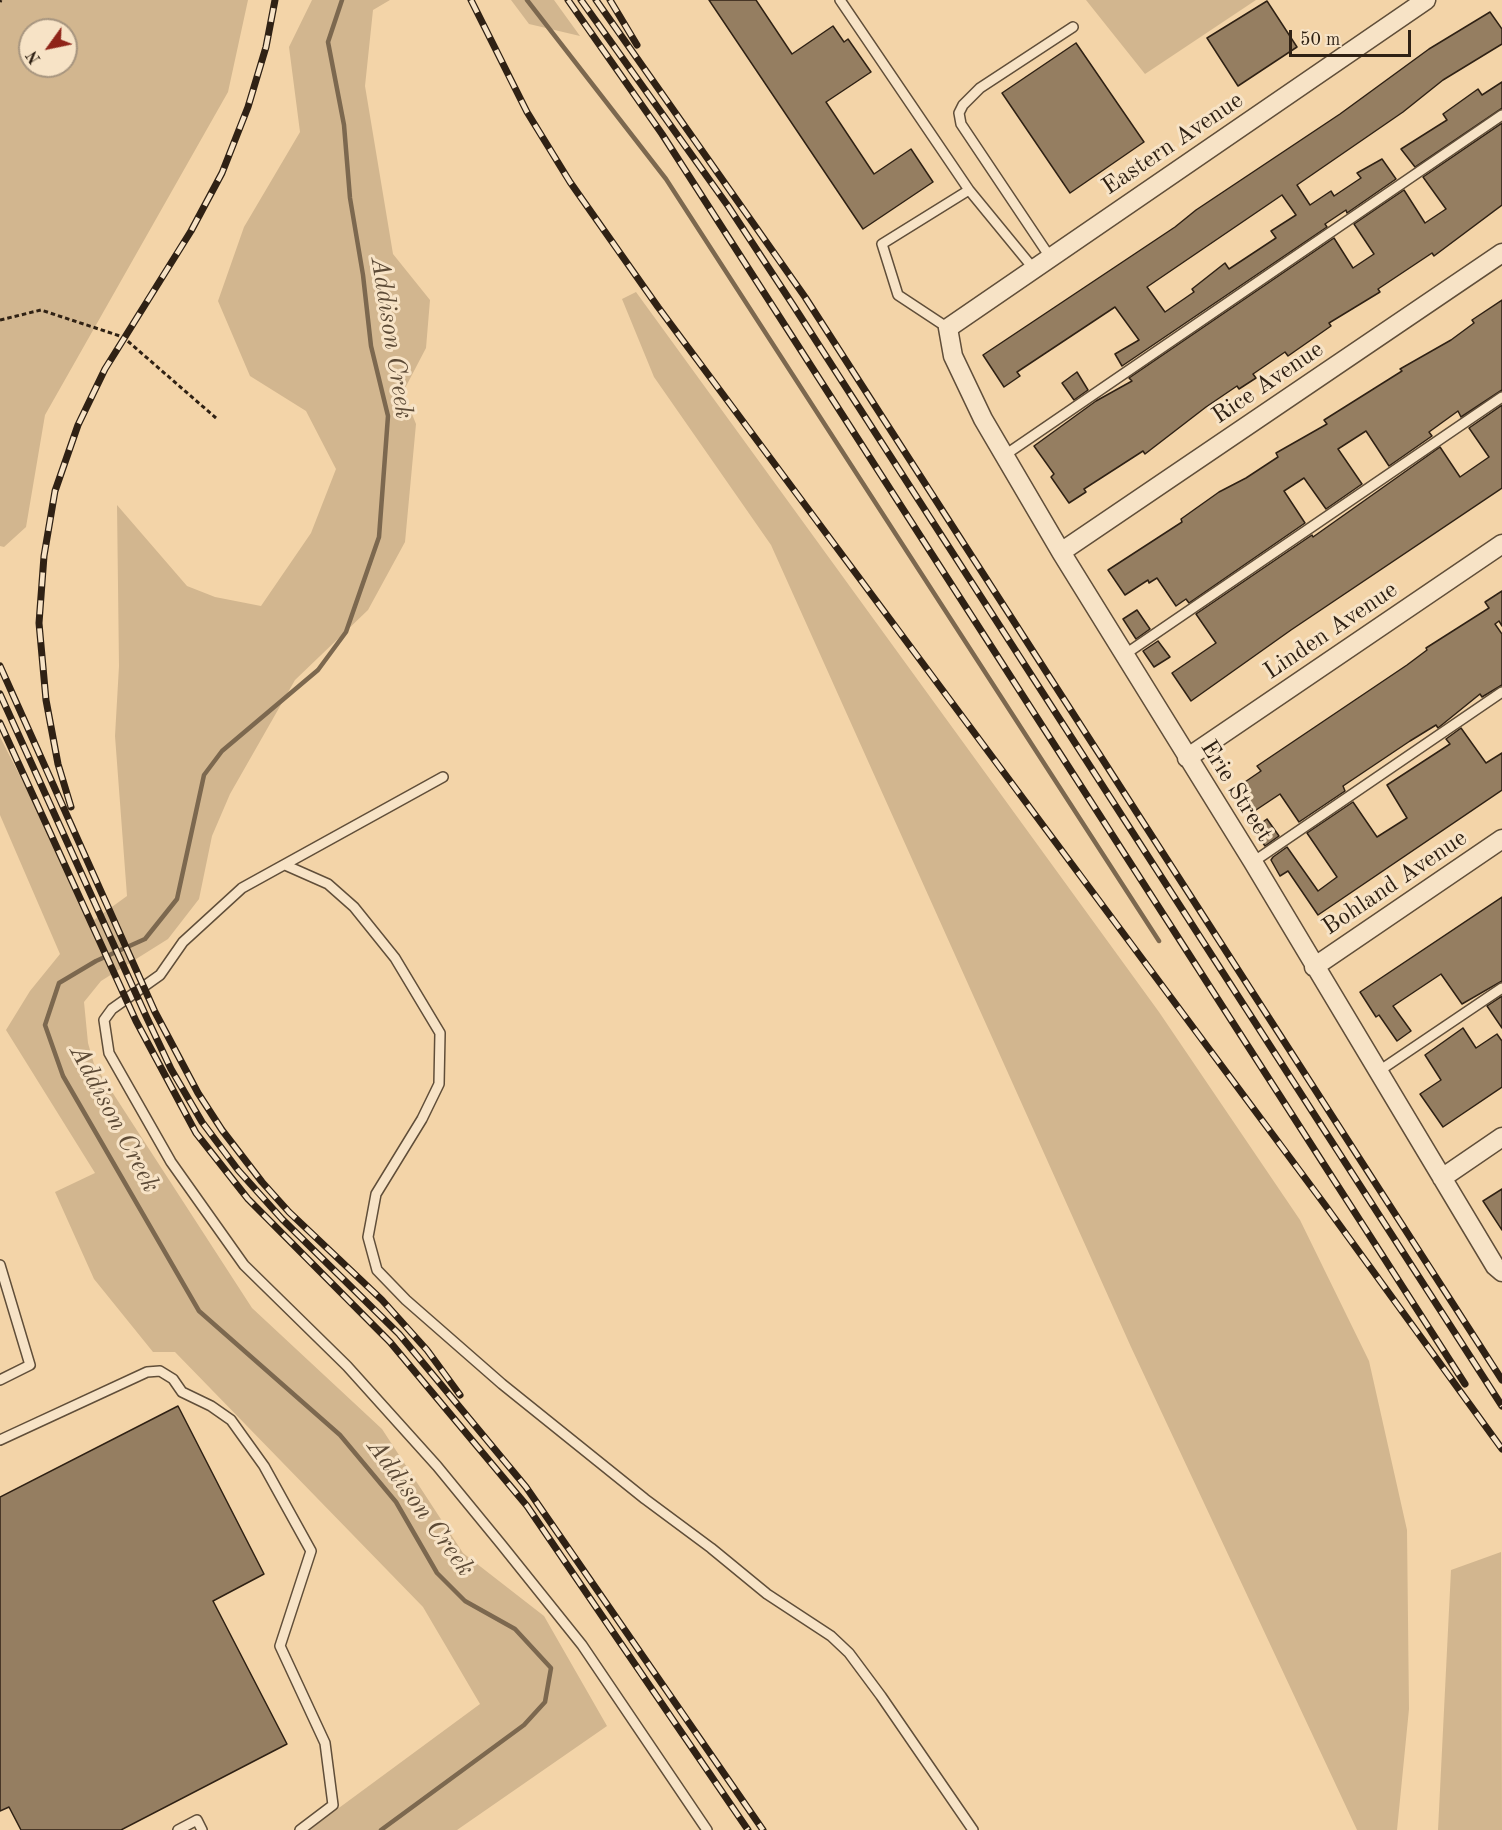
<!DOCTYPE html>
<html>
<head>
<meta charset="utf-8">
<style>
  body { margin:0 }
  #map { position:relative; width:1502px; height:1830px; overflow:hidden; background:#f3d4a8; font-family:"Old Standard TT",serif }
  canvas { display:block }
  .north { position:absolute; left:18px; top:18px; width:60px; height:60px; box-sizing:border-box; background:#f7e3c6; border:2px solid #a7957f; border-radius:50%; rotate:237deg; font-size:16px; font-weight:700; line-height:24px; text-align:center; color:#2f2114 }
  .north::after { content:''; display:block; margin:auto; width:21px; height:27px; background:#8f2418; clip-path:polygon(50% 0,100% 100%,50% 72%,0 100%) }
  .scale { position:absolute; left:1289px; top:30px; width:122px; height:27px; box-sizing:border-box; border:3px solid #2f2114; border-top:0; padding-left:8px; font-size:18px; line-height:21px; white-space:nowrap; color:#2f2114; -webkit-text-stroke:4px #f7e3c6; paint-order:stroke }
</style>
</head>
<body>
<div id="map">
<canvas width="1502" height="1830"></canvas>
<div class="north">N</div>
<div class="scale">50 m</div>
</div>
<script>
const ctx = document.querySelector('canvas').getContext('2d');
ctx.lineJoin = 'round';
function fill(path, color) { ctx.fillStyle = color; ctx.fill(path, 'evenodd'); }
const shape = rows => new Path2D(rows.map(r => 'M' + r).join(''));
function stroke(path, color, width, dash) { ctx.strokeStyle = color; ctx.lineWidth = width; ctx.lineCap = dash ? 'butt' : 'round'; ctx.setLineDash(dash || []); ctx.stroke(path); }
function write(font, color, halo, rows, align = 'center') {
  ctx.font = font + ' "Old Standard TT",serif'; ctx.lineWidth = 6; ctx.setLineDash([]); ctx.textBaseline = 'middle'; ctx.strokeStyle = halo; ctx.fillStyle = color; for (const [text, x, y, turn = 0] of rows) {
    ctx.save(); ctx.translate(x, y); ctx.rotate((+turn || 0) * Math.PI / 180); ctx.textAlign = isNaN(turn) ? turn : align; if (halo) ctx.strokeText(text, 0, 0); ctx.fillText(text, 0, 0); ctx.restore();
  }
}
fill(shape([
  [0,0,248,0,228,92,45,415,26,527,4,547,0,546],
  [30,30,66,30,66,66,30,66],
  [312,0,390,0,373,10,365,86,393,254,430,300,426,348,403,392,416,424,405,542,368,610,295,680,230,794,212,836,199,899,168,939,101,981,84,1002,88,1043,94,1064,252,1308,382,1429,463,1553,544,1616,607,1726,457,1830,309,1830,480,1704,423,1607,175,1352,153,1352,94,1279,55,1192,95,1173,6,1030,30,991,60,954,0,815,0,737,94,920,127,896,115,736,119,666,117,505,187,586,215,597,261,606,311,533,336,469,306,411,250,376,218,301,244,227,300,132,289,47],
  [511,0,554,0,580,36,529,24],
  [1086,0,1256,0,1145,74],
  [636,292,1159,1012,1300,1220,1369,1361,1407,1530,1409,1709,1397,1830,1357,1830,1131,1347,771,545,654,377,622,299],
  [1501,1552,1502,1830,1438,1830,1451,1570]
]), '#d2b68f');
stroke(shape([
  [342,0,328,42,344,125,350,198,363,275,371,346,388,416,379,537,346,632,318,670,222,751,204,775,177,899,145,939,96,961,59,983,45,1025,63,1076,199,1311,340,1435,396,1502,437,1573,465,1601,515,1629,551,1668,545,1702,524,1725,381,1830],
  [527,0,666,179,1159,941]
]), '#7c684f', 4.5);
const building = shape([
  [709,0,756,0,792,54,833,26,844,42,848,39,871,72,826,102,874,174,911,149,933,182,863,229,709,0],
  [1267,1,1297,47,1238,86,1207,38,1267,1],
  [1490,12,1502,29,1502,44,1443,80,1403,112,1297,185,1310,205,1331,191,1334,196,1361,178,1357,173,1382,159,1396,179,1347,213,1346,210,1325,224,1327,227,1122,366,1115,354,1139,340,1115,307,1017,372,1020,376,1004,387,983,355,1175,227,1196,210,1340,114,1429,49,1490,12],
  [1282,195,1296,215,1271,231,1276,238,1229,269,1225,263,1192,289,1194,292,1165,312,1147,287,1282,195],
  [1076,43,1144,142,1070,193,1002,93,1076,43],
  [1502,82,1502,108,1415,167,1401,149,1447,120,1443,114,1478,89,1482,95,1502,82],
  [1502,123,1502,205,1434,256,1432,253,1378,289,1380,292,1329,323,1331,326,1288,356,1285,352,1253,374,1256,378,1239,389,1237,386,1206,407,1145,454,1143,451,1084,489,1086,492,1069,503,1051,477,1054,474,1034,446,1096,401,1132,381,1129,378,1334,238,1353,268,1374,254,1354,224,1404,190,1425,223,1446,209,1423,177,1502,123],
  [1502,300,1502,390,1461,417,1458,411,1429,432,1432,436,1389,466,1366,431,1338,449,1362,484,1326,509,1304,478,1284,491,1305,523,1189,603,1186,599,1176,606,1157,578,1149,583,1148,580,1125,595,1108,570,1182,522,1181,519,1219,492,1246,478,1278,457,1276,453,1327,424,1324,420,1402,371,1400,369,1451,340,1474,323,1472,320,1502,300],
  [1077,372,1088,390,1074,400,1062,383,1077,372],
  [1502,405,1502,488,1291,630,1191,701,1172,673,1216,643,1196,614,1312,535,1313,537,1440,447,1460,477,1489,457,1469,428,1502,405],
  [1502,591,1502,626,1499,621,1495,624,1502,634,1502,685,1482,697,1480,694,1438,728,1436,725,1410,741,1343,786,1345,791,1299,822,1280,794,1256,810,1239,786,1261,771,1257,766,1407,665,1427,650,1426,648,1489,608,1485,602,1502,591],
  [1137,610,1150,629,1136,639,1123,619,1137,610],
  [1158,641,1170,657,1154,667,1143,651,1158,641],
  [1461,728,1486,763,1502,753,1502,790,1318,915,1288,871,1280,876,1271,860,1273,857,1287,847,1318,891,1337,877,1307,833,1353,802,1377,837,1407,818,1387,785,1450,744,1446,739,1461,728],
  [1267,819,1279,836,1265,846,1253,829,1267,819],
  [1502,897,1502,981,1462,1004,1441,974,1393,1006,1411,1031,1397,1041,1379,1015,1376,1017,1360,992,1502,897],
  [1502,996,1502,1028,1487,1006,1502,996],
  [1463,1028,1476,1048,1497,1034,1502,1041,1502,1087,1443,1127,1420,1094,1441,1080,1425,1055,1463,1028],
  [1502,1189,1502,1230,1483,1201,1502,1189],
  [178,1406,264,1574,213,1601,287,1744,121,1830,21,1830,9,1807,0,1811,0,1497,178,1406]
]);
fill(building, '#957e61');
stroke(building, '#2f2114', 1.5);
const lane = shape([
  [840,0,969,190],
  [1050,257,961,124,959,113,963,105,980,88,1073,27],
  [948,328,898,295,882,244,969,190,1033,268],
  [1005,455,1502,115],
  [1124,655,1502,397],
  [443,777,242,888,183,942,160,975,112,1009,104,1020,109,1053,171,1162,244,1265,347,1366,437,1466,501,1544,582,1645,707,1830],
  [1253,862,1502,692],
  [285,865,328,884,354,907,395,958,440,1033,439,1084,422,1119,376,1194,368,1237,377,1270,406,1300,502,1384,645,1499,711,1548,767,1594,831,1636,849,1653,881,1696,973,1830],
  [1379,1071,1502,988],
  [0,1265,30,1365,0,1380],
  [0,1440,147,1372,160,1371,173,1379,182,1392,211,1406,231,1420,264,1466,311,1551,280,1646,325,1743,333,1805,300,1830],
  [178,1830,197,1820,202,1830]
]);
const street = shape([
  [1426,0,948,328,953,356,983,419,1061,552,1253,862,1495,1266,1502,1272],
  [1061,552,1502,253],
  [1187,758,1502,544],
  [1314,967,1502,839],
  [1442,1178,1502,1137]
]);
stroke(lane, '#604e39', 12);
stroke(street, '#604e39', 21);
stroke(shape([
  [0,2,1,0],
  [0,320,41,310,123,337,216,418]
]), '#2f2114', 3, [4.5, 3]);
stroke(lane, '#f7e3c6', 9);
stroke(street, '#f7e3c6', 18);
const rail = shape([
  [471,0,527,112,570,182,658,307,1325,1205,1502,1449],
  [568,0,662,134,1465,1384],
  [581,0,728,206,793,305,1502,1406],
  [596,0,805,297,1502,1380],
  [610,0,637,45],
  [0,666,155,1012,198,1093,222,1130,262,1182,289,1212,382,1300,427,1350,460,1395],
  [0,694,146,1016,171,1069,202,1122,238,1170,282,1219,399,1334,526,1487,763,1830],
  [0,723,136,1021,196,1133,248,1199,390,1342,527,1506,748,1830],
  [71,807,58,764,46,700,39,623,44,556,55,491,78,425,105,369,191,231,222,173,248,107,266,47,275,0]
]);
stroke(rail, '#2f2114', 7);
stroke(rail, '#f7e3c6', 4.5, [14]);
write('24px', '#2f2114', '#f7e3c6', [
  ["Eastern Avenue",1173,144,-34],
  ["Rice Avenue",1268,383,-34],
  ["Linden Avenue",1331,631,-34],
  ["Erie Street",1236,791,58],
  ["Bohland Avenue",1395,883,-34]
]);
write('italic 26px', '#5c4a36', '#f7e3c6', [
  ["Addison Creek",391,338,81],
  ["Addison Creek",114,1119,62],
  ["Addison Creek",420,1508,54]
]);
</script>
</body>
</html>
